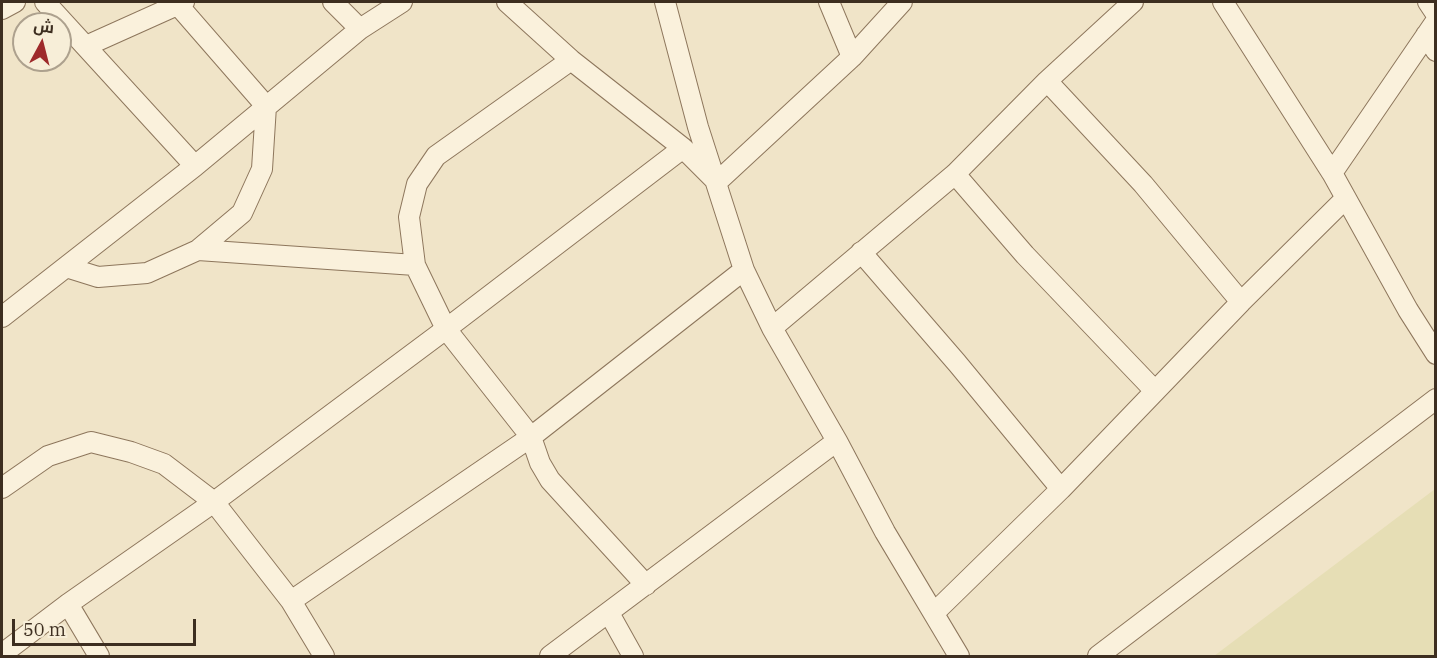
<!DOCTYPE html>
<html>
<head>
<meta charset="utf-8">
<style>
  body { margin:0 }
  #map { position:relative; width:1437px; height:658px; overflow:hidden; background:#f0e4c8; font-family:"IBM Plex Serif",Cairo,serif }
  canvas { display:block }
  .frame { position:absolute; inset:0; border:3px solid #3d2e20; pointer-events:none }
  .north { position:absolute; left:12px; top:12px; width:60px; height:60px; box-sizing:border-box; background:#f7eed8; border:2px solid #ada18e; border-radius:50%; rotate:7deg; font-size:16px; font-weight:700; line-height:24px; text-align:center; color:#3d2e20 }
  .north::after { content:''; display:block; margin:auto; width:21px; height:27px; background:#9e2a2b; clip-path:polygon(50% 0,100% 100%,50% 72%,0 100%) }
  .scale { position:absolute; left:12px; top:619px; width:184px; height:27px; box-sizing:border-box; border:3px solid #3d2e20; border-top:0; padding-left:8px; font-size:18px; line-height:21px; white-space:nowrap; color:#3d2e20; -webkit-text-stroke:4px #f7eed8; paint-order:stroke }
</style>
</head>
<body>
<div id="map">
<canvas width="1437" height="658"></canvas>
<div class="frame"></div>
<div class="north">ش</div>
<div class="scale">50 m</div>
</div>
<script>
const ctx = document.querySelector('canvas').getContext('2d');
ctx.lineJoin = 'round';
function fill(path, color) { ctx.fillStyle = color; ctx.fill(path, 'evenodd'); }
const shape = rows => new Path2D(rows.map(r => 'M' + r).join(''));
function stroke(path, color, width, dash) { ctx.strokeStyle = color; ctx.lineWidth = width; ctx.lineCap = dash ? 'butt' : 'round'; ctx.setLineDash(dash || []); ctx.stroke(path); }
fill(shape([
  [1435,489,1435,656,1214,656]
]), '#e6deb5');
const minor = shape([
  [45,2,195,166],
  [333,2,360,29],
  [507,2,571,60,683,148,717,182,852,57,902,2],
  [665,2,698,127,744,270,772,328,837,441,885,532,959,656],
  [829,2,852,57],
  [1223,2,1332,173,1408,310,1436,354],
  [1428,2,1436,14],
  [2,9,15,2],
  [1426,35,1436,51],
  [86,46,184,2],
  [571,60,436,156,417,184,409,217,415,265,446,329,531,437,540,463,550,480,646,585],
  [1047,81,1143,184,1241,302],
  [1332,173,1436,21],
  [955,174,1025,255,1155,391],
  [198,250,415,265],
  [861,252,957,363,1061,489],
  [66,267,98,277,147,273,198,250,242,213,262,169,266,106,178,5],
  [2,317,195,166,360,29,402,2],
  [772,328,955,174,1047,81,1133,2],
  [2,488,48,456,91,442,131,452,164,464,214,502,291,601,324,656],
  [291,601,531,437,744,270],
  [68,604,99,656],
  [609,613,633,656],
  [934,613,1061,489,1241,302,1345,199],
  [2,654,68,604,214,502,446,329,683,148],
  [550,656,837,441],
  [1098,656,1436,399]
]);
stroke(minor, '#8d765c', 22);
stroke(minor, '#faf1dc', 20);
</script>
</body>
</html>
